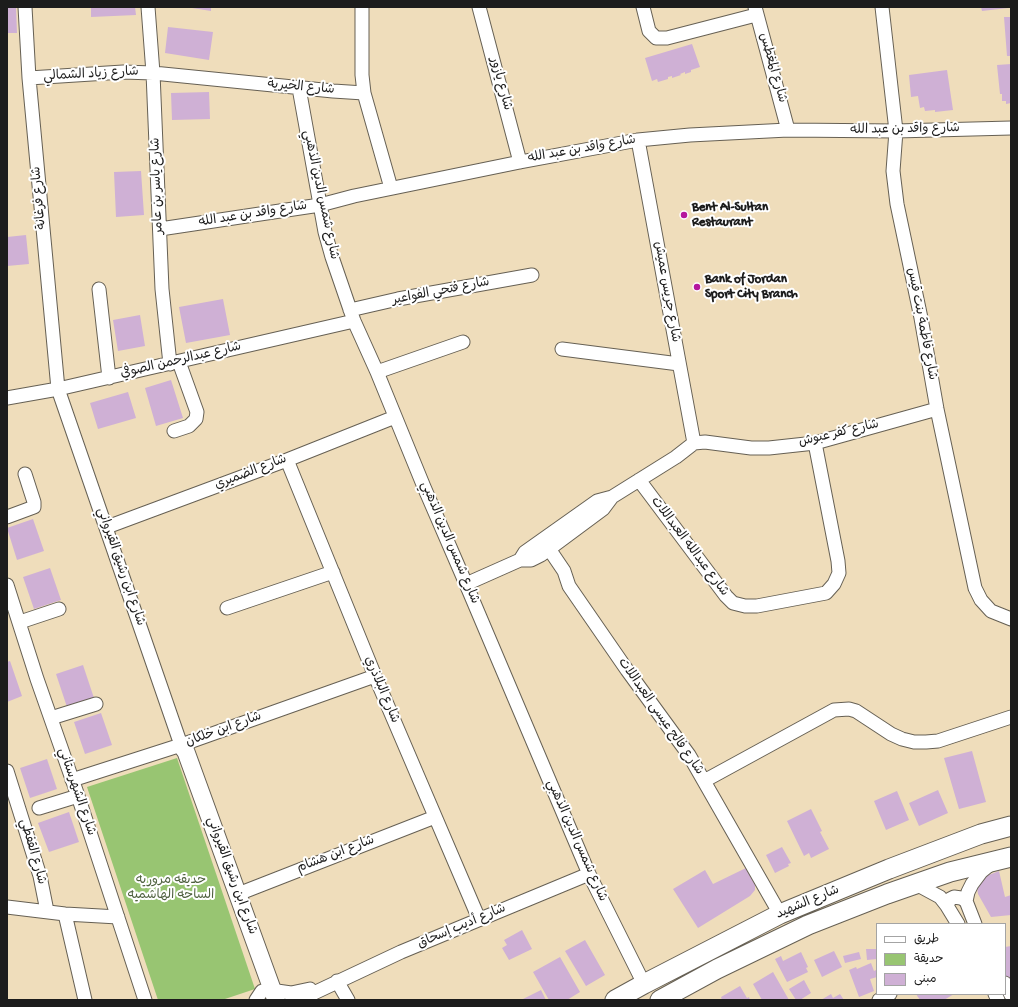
<!DOCTYPE html>
<html>
<head>
<meta charset="utf-8">
<style>
  body { margin:0 }
  #map { position:relative; width:1018px; height:1007px; overflow:hidden; background:#efddbb; font-family:"Gochi Hand","Playpen Sans Arabic",sans-serif }
  canvas { display:block }
  .frame { position:absolute; inset:0; border:8px solid #1c1c1c; pointer-events:none }
  .legend { position:absolute; left:876px; top:923px; width:130px; height:72px; box-sizing:border-box; background:#fff; border:1px solid #a4a4a4; margin:0; padding:5px 7px; list-style:none; font-size:12px; color:#1c1c1c }
  .legend li { display:flex; align-items:center; gap:8px; height:20px }
  .legend b { width:20px; border:1px solid #a4a4a4 }
</style>
</head>
<body>
<div id="map">
<canvas width="1018" height="1007"></canvas>
<div class="frame"></div>
<ul class="legend">
<li><b style="height:5px;background:#fff"></b>طريق</li>
<li><b style="height:11px;background:#98c572"></b>حديقة</li>
<li><b style="height:11px;background:#cfb0d5"></b>مبنى</li>
</ul>
</div>
<script>
const ctx = document.querySelector('canvas').getContext('2d');
ctx.lineJoin = 'round';
function fill(path, color) { ctx.fillStyle = color; ctx.fill(path, 'evenodd'); }
const shape = rows => new Path2D(rows.map(r => 'M' + r).join(''));
function stroke(path, color, width, dash) { ctx.strokeStyle = color; ctx.lineWidth = width; ctx.lineCap = dash ? 'butt' : 'round'; ctx.setLineDash(dash || []); ctx.stroke(path); }
function write(font, color, halo, rows, align = 'center') {
  ctx.font = font + ' "Gochi Hand","Playpen Sans Arabic",sans-serif'; ctx.lineWidth = 4; ctx.setLineDash([]); ctx.textBaseline = 'middle'; ctx.strokeStyle = halo; ctx.fillStyle = color; for (const [text, x, y, turn = 0] of rows) {
    ctx.save(); ctx.translate(x, y); ctx.rotate((+turn || 0) * Math.PI / 180); ctx.textAlign = isNaN(turn) ? turn : align; if (halo) ctx.strokeText(text, 0, 0); ctx.fillText(text, 0, 0); ctx.restore();
  }
}
fill(shape([
  [177,758,255,989,222,1000,158,1000,87,787]
]), '#98c572');
fill(shape([
  [7,7,16,7,17,33,7,33],
  [91,7,135,7,136,15,91,17],
  [186,7,211,7,211,11],
  [981,7,1008,7,1008,8,982,11],
  [1004,17,1011,17,1011,56,1007,56],
  [168,27,213,32,209,60,165,53],
  [692,44,700,67,691,70,691,72,685,74,685,72,680,74,681,75,672,78,672,76,668,77,668,79,658,82,657,79,652,81,645,58],
  [1011,64,1011,103,1006,104,1006,101,1002,101,1002,94,1000,94,997,65],
  [947,70,953,110,935,112,935,110,925,111,924,107,920,108,918,96,911,97,909,75],
  [209,92,210,119,172,120,171,93],
  [141,171,144,215,116,217,114,172],
  [26,235,29,264,7,266,7,237],
  [223,299,230,335,186,343,179,307],
  [140,315,145,346,118,351,113,320],
  [171,380,183,418,156,426,145,388],
  [128,392,136,418,98,429,90,403],
  [33,519,44,551,17,560,7,528],
  [50,568,61,600,34,609,23,577],
  [10,661,22,696,7,702,7,662],
  [83,665,94,698,67,707,56,674],
  [101,713,112,745,85,754,74,722],
  [972,751,986,802,959,809,944,758],
  [47,759,57,789,30,798,20,768],
  [938,790,948,813,919,826,909,803],
  [897,791,909,820,886,830,874,801],
  [811,809,822,831,820,832,829,849,811,858,809,853,804,856,787,821],
  [69,812,79,842,49,852,38,823],
  [782,847,791,863,788,864,789,866,775,873,766,855],
  [746,868,755,885,755,890,750,896,698,928,673,889,705,870,713,884],
  [999,871,1005,897,1011,895,1011,915,991,917,978,894,976,880],
  [522,930,532,949,509,960,502,948,507,945,504,940],
  [585,940,605,975,586,986,565,951],
  [1011,946,1011,978,1005,979,1005,947],
  [866,949,877,949,877,959,867,960],
  [834,951,842,967,822,977,814,960],
  [801,952,808,967,806,968,808,972,787,982,775,959,781,956,783,961],
  [859,952,861,959,845,963,843,956],
  [560,957,580,992,567,1000,549,1000,533,972],
  [871,963,874,971,876,970,877,972,877,977,870,979,874,991,859,997,849,970,856,967,857,969],
  [773,972,789,1000,762,1000,753,984],
  [804,980,811,993,800,1000,796,1000,789,989],
  [740,986,747,998,749,997,750,1000,722,1000,721,997],
  [541,990,546,1000,521,1000],
  [831,994,833,998,840,994,844,1000,821,1000],
  [916,994,954,994,944,1000,920,1000]
]), '#cfb0d5');
const minor = shape([
  [25,7,29,78,58,389,181,745],
  [148,7,153,73,162,289,170,364],
  [362,7,362,75,364,93,391,188],
  [479,7,520,162],
  [643,7,649,31,656,38,667,38,756,15],
  [755,7,788,130],
  [882,7,896,131,893,171,897,204,921,318,937,409,975,588,981,600,991,611,1011,619],
  [29,78,123,72,153,73,333,91,364,93],
  [299,88,325,232,332,257,354,321,377,372,424,487,466,584,589,874,644,984],
  [638,140,694,443],
  [160,229,320,205,354,196,520,162,638,140,690,135,788,130,896,131,1011,128],
  [99,289,109,378],
  [350,310,398,299,532,275],
  [562,349,679,364],
  [377,372,463,342],
  [7,398,58,389,354,321],
  [174,431,189,426,196,419,197,412,179,362],
  [287,460,375,676,479,919],
  [639,480,726,596,733,603,745,606,757,606,826,593,834,584,839,573,838,561,815,443],
  [7,517,34,507,34,502,25,474],
  [107,527,287,460,395,417],
  [543,540,564,571,569,586,627,670,689,755,780,914],
  [520,560,525,552,597,501,612,497,676,457,694,443,705,442,751,448,769,448,815,443,937,409],
  [466,584,520,560,531,560,541,555,603,509,612,497],
  [7,585,37,679,78,796,145,1000],
  [227,608,333,572],
  [20,622,59,609],
  [51,718,96,704],
  [7,771,40,876,47,911],
  [72,780,181,745,375,676],
  [704,781,834,710,849,709,856,711,891,734,902,739,914,742,926,742,938,741,1011,717],
  [39,808,78,796],
  [916,884,940,897,947,906,958,924],
  [238,894,435,817],
  [947,906,950,899,954,897,961,898,966,901],
  [7,907,65,914,118,917],
  [65,914,85,1000],
  [975,924,966,901,968,892,972,884,981,872,992,863],
  [337,981,348,1000],
  [1005,983,1011,995],
  [270,987,277,991,291,993,310,989],
  [995,994,998,1000],
  [256,1000,262,991],
  [299,1000,401,952,589,874],
  [879,1000,890,994]
]);
const major = shape([
  [181,745,186,752,276,1000]
]);
const highway = shape([
  [615,1000,644,984,780,914,889,869,981,834,1011,826],
  [660,1000,717,969,808,925,887,894,950,872,1011,857]
]);
stroke(minor, '#666054', 15);
stroke(major, '#666054', 19);
stroke(highway, '#666054', 21);
stroke(minor, '#fff', 13);
stroke(major, '#fff', 17);
stroke(highway, '#fff', 19);
for (const [x, y, r, color] of [
  [684,215,4,"#b5179e"],
  [697,287,4,"#b5179e"]
]) { const dot = new Path2D(); dot.arc(x, y, r, 0, 2 * Math.PI); ctx.fillStyle = color; ctx.fill(dot); stroke(dot, '#fff', 1.5); }
write('13px', '#1c1c1c', '#fff', [
  ["شارع المغطس",772,68,74],
  ["شارع زياد الشمالي",91,75,-3],
  ["شارع يازور",500,84,75],
  ["شارع الخيرية",301,88,5],
  ["شارع واقد بن عبد الله",905,130,-1],
  ["شارع واقد بن عبد الله",582,150,-10],
  ["شارع ياسر بن عامر",158,186,-92],
  ["شارع شمس الدين الذهبي",320,195,78],
  ["شارع فرغانة",40,198,-95],
  ["شارع واقد بن عبد الله",253,215,-9],
  ["شارع فتحي الفواعير",441,292,-11],
  ["شارع جريس عميش",666,292,80],
  ["شارع فاطمة بنت قيس",921,324,79],
  ["شارع عبدالرحمن الصوفي",181,361,-13],
  ["شارع كفر عبوش",839,434,-13],
  ["شارع الضميري",251,473,-21],
  ["شارع شمس الدين الذهبي",449,543,67],
  ["شارع عبدالله العبداللات",689,547,53],
  ["شارع ابن رشيق القيرواني",120,567,71],
  ["شارع البلاذري",381,690,67],
  ["شارع فالح عيسى العبداللات",660,717,55],
  ["شارع ابن خلكان",224,730,-20],
  ["شارع الشهرستاني",76,792,71],
  ["شارع شمس الدين الذهبي",576,841,66],
  ["شارع القفطي",32,852,74],
  ["شارع ابن هشام",336,855,-21],
  ["شارع ابن رشيق القيرواني",231,876,70],
  ["شارع الشهيد",808,903,-23],
  ["شارع أديب إسحاق",462,927,-23]
]);
write('bold 13px', '#1c1c1c', '#fff', [
  ["Bent Al-Sultan",692,208],
  ["Restaurant",692,223],
  ["Bank of Jordan",705,280],
  ["Sport City Branch",705,295]
], 'left');
write('13px', '#4e603e', '#fff', [
  ["حديقه مروريه",171,881],
  ["الساحه الهاشميه",171,896]
]);
</script>
</body>
</html>
